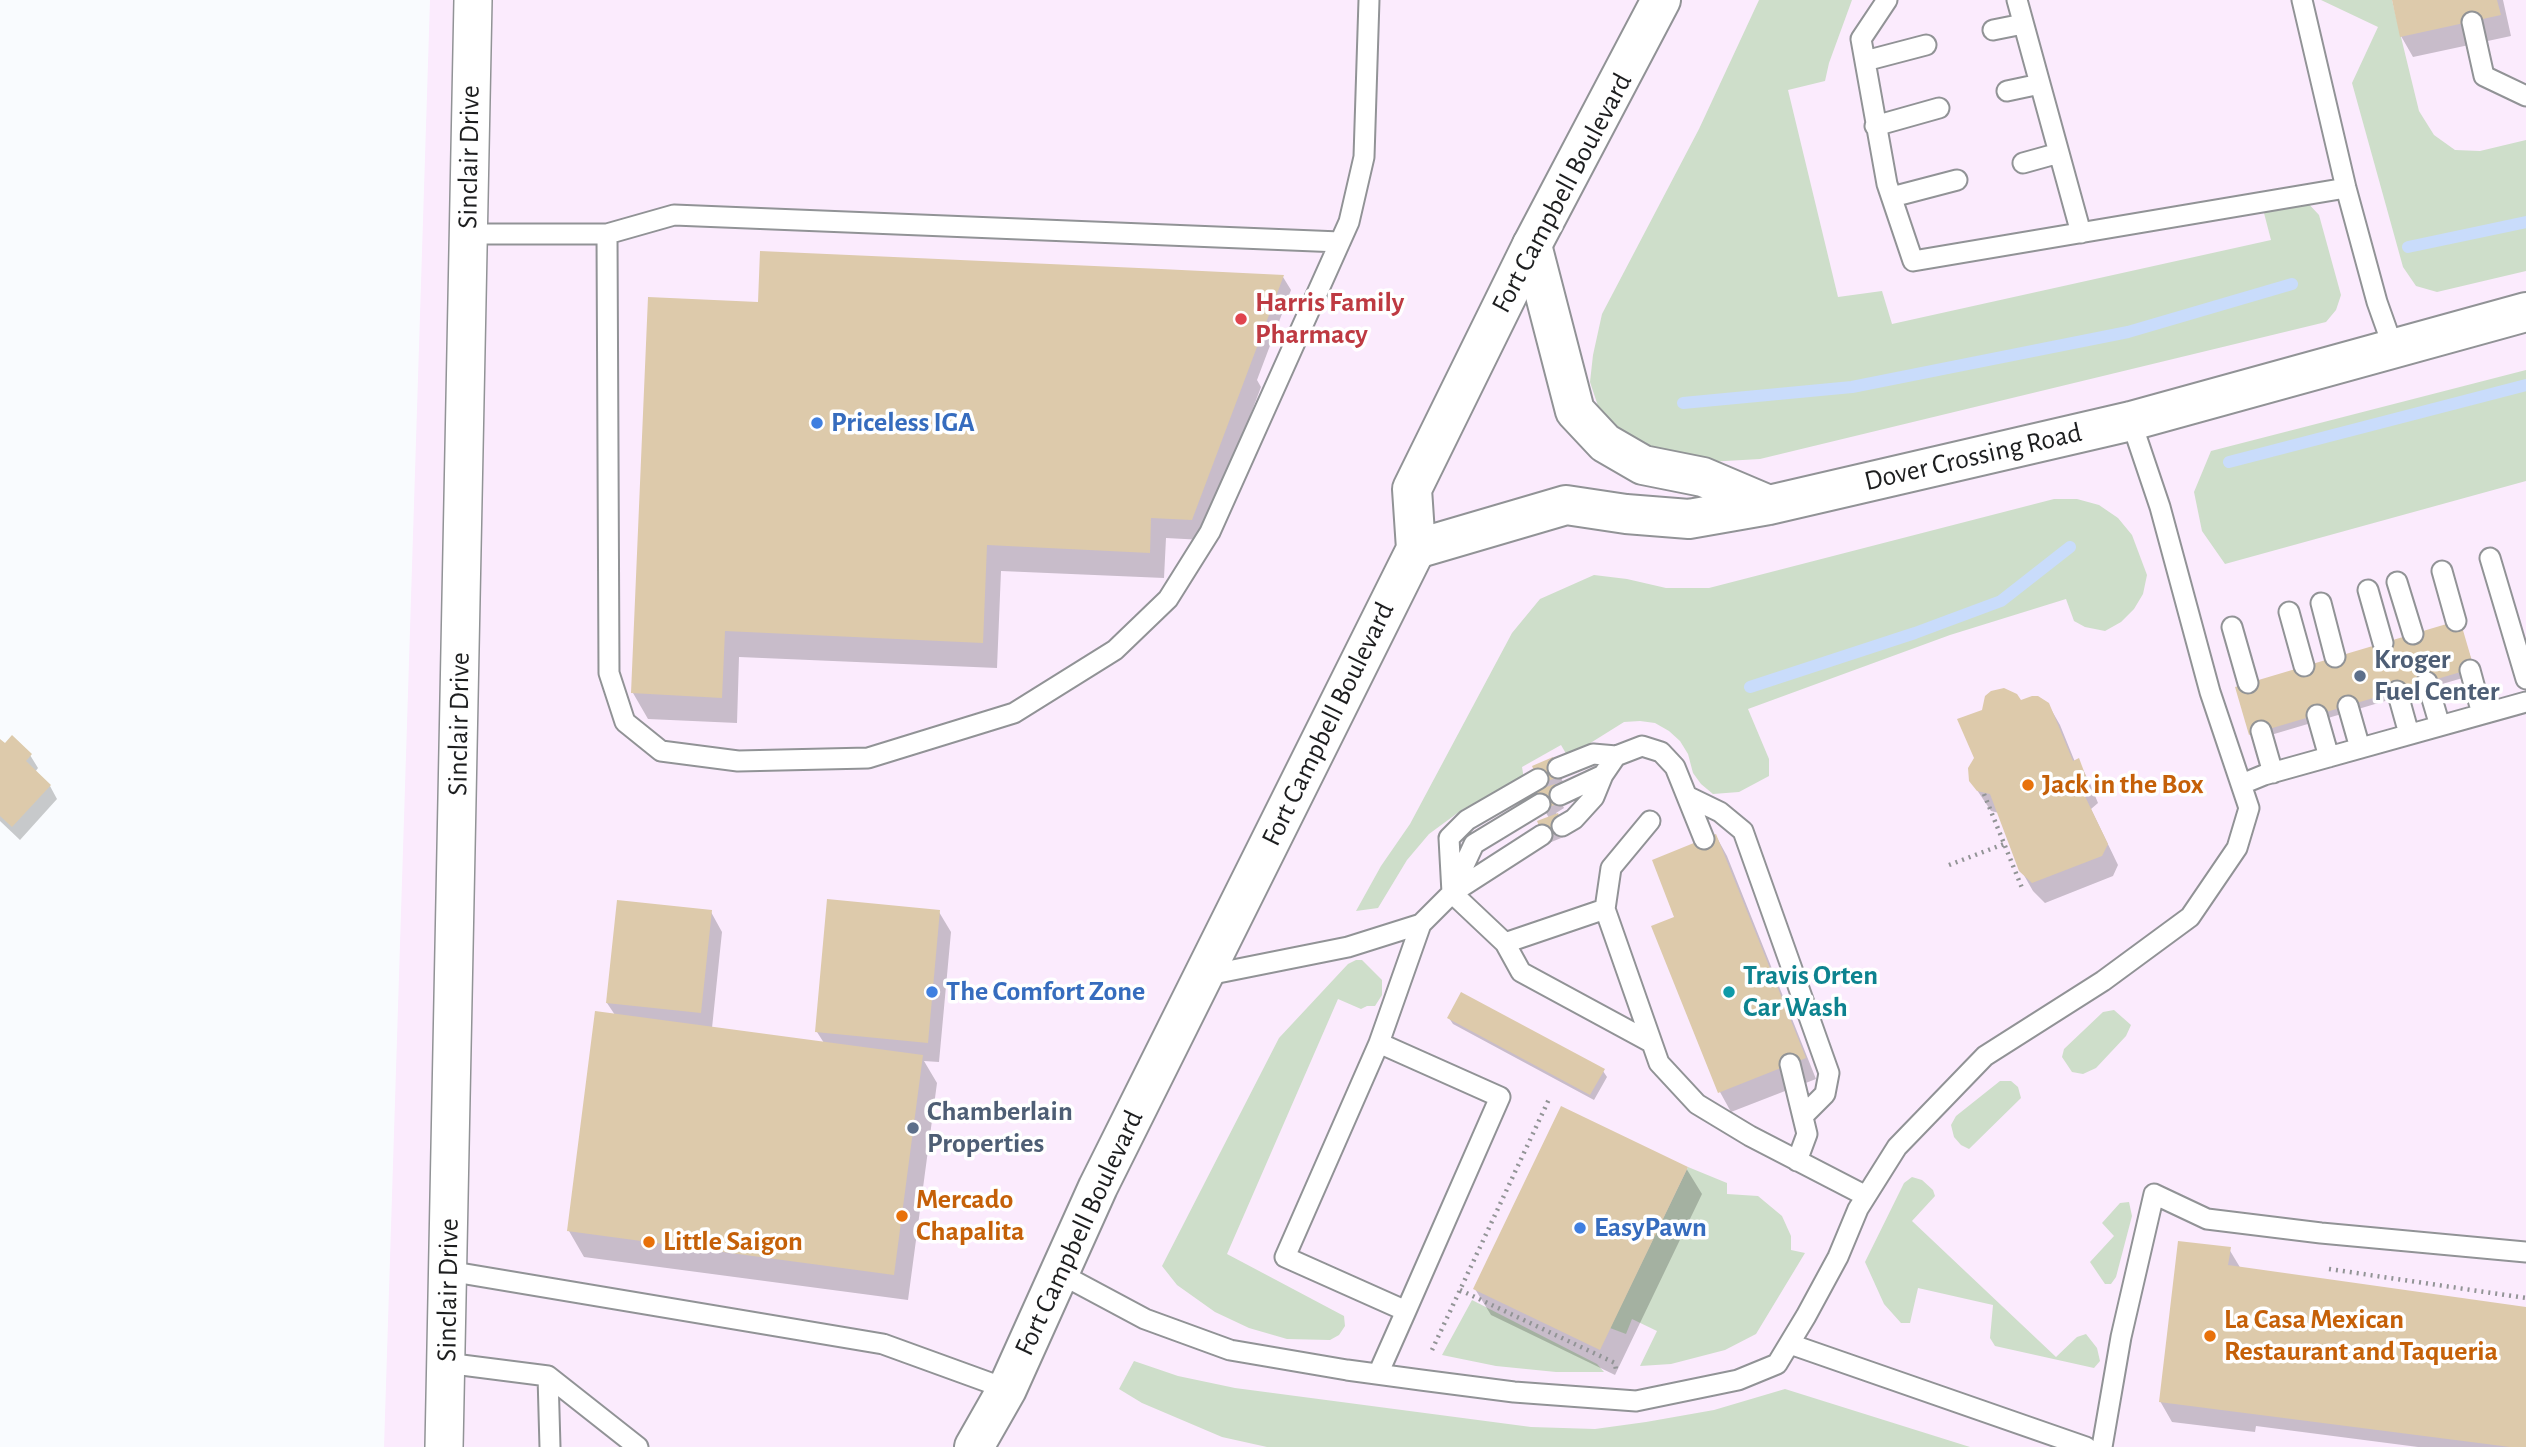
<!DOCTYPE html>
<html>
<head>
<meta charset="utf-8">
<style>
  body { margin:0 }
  canvas { display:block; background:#f9fbfe }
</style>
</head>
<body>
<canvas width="2526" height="1447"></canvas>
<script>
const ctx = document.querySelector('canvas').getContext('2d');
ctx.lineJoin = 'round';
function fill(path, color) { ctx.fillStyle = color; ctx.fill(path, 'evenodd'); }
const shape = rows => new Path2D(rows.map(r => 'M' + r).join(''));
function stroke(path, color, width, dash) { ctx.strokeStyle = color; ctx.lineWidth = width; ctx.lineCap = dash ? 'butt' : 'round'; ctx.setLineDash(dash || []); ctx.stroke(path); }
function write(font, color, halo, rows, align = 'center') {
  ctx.font = font + ' "Alegreya Sans",sans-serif'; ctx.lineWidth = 7; ctx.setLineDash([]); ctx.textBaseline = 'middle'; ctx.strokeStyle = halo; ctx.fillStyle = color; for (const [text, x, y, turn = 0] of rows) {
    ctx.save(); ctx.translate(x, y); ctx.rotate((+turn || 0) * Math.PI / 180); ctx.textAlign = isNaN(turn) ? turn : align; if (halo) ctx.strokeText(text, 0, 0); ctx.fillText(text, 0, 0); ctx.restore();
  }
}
fill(shape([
  [430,0,2526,0,2526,1447,384,1447]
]), '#fbebfd');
fill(shape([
  [1759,0,1852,0,1829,63,1825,81,1788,90,1838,297,1882,291,1892,324,2271,240,2264,213,2305,200,2319,215,2341,295,2336,310,2326,322,1760,459,1708,462,1667,458,1636,442,1613,425,1598,406,1590,382,1593,355,1602,314,1699,129],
  [2321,0,2392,0,2419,111,2434,135,2455,150,2480,151,2526,140,2526,271,2437,292,2416,286,2403,267,2352,83,2378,27],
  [2526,370,2526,481,2225,564,2202,531,2194,492,2211,451],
  [2054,499,2077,499,2099,505,2118,518,2132,535,2147,575,2143,594,2134,609,2121,622,2105,631,2085,627,2074,621,2066,599,1950,635,1748,709,1769,759,1769,776,1739,792,1713,794,1701,784,1693,773,1688,754,1680,741,1669,731,1655,723,1640,721,1624,722,1568,757,1561,745,1522,767,1524,779,1463,809,1429,834,1407,860,1378,908,1356,911,1381,866,1410,824,1512,633,1540,599,1594,575,1627,579,1666,588,1709,588],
  [1356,960,1362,960,1382,980,1382,995,1375,1006,1367,1006,1361,1009,1338,999,1227,1254,1344,1316,1345,1326,1339,1335,1330,1340,1287,1339,1249,1328,1215,1312,1177,1285,1162,1266,1279,1038,1348,964],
  [2114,1010,2131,1025,2126,1036,2096,1068,2083,1074,2072,1072,2062,1057,2064,1049,2103,1012],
  [2000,1081,2011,1081,2018,1087,2021,1098,1969,1149,1961,1145,1954,1137,1951,1125,1956,1116],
  [1688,1167,1727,1183,1727,1194,1758,1196,1782,1216,1791,1236,1791,1250,1805,1253,1756,1334,1725,1350,1671,1364,1640,1366,1657,1331,1632,1319,1626,1334,1610,1328],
  [1912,1177,1922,1180,1933,1190,1935,1196,1912,1221,2056,1357,2077,1337,2086,1334,2097,1348,2100,1361,2094,1368,1995,1346,1990,1338,1993,1305,1918,1288,1910,1323,1901,1323,1884,1304,1865,1262,1904,1183],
  [2129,1202,2132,1216,2116,1277,2111,1284,2105,1284,2090,1262,2114,1236,2102,1223,2120,1203],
  [1472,1300,1597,1364,1604,1372,1556,1372,1496,1366,1442,1355],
  [1134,1361,1178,1376,1235,1388,1531,1427,1595,1429,1646,1422,1714,1410,1785,1389,1970,1447,1267,1447,1222,1437,1142,1403,1119,1389]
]), '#cedeca');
fill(shape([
  [2393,0,2503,0,2511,36,2413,57,2401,36],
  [1217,274,1283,277,1291,290,1257,380,1261,387,1203,540,1166,538,1164,578,1001,571,997,668,739,657,737,723,648,719,633,693,759,303],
  [2459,622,2476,674,2254,740,2251,734],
  [2020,702,2048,704,2060,725,2075,762,2078,761,2089,781,2098,803,2091,809,2118,865,2113,876,2045,903,2033,891,2021,870,1999,813,1991,811,1971,781],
  [0,741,30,755,38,768,35,772,50,786,57,799,20,840,0,821],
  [1556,765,1563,782,1554,786,1564,808,1556,813,1566,836,1549,843,1545,837,1549,818,1544,809,1545,789,1541,783],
  [1716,836,1727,856,1816,1079,1731,1112,1720,1092,1677,918],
  [711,912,722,932,712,1028,824,1043,817,1032,939,912,951,932,939,1062,924,1061,937,1083,908,1300,584,1257,569,1231,615,1015,607,1003],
  [1449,1018,1603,1071,1607,1077,1594,1100,1453,1024],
  [1686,1168,1702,1194,1615,1375,1491,1315,1475,1289],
  [2229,1249,2241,1269,2526,1309,2526,1447,2418,1447,2256,1426,2255,1432,2172,1422,2160,1401]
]), '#0003');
stroke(shape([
  [2408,247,2526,222],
  [1683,403,1852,387,2128,332,2292,284],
  [2229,462,2526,385],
  [1750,687,1915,633,2001,601,2070,547]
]), '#c9dcfb', 12);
fill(shape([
  [2392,0,2497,0,2501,15,2400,37],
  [760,251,1161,269,1284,275,1192,520,1151,518,1150,553,987,545,983,643,725,631,722,698,631,693,648,297,758,302],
  [2460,620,2474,668,2249,735,2235,687],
  [2004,688,2017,694,2021,700,2032,696,2038,696,2049,703,2073,761,2079,758,2088,782,2081,788,2108,844,2102,856,2032,883,2019,871,1990,794,1977,791,1969,781,1968,768,1974,758,1957,719,1982,710,1985,696,1991,691],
  [12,735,32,754,26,761,51,785,12,827,0,816,0,739,5,743],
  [1553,757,1561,776,1540,784,1532,766],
  [1555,784,1562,802,1542,810,1535,791],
  [1558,813,1564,830,1544,838,1537,821],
  [1716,834,1806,1058,1718,1093,1651,926,1674,917,1652,860],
  [827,899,940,910,928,1043,815,1032],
  [617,900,712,910,701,1013,606,1003],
  [1461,992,1605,1069,1590,1095,1447,1018],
  [595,1011,923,1055,894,1275,567,1231],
  [1561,1106,1688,1167,1600,1350,1473,1289],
  [2178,1241,2231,1247,2228,1265,2526,1307,2526,1447,2510,1447,2159,1402]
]), '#ddcaab');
const lane = shape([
  [1887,0,1861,39,1887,184,1913,261,2346,188],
  [2017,0,2081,233],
  [2302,0,2346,188,2377,302,2393,347],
  [2472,22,2484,76,2526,96],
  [1993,30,2023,24],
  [1865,61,1926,45],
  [2007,91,2040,84],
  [1875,126,1939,108],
  [2023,163,2059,153],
  [1892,197,1957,180],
  [468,234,607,234,674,215,1340,242],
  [607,234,609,673,625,722,661,751,738,761,868,758,1014,713,1115,650,1168,599,1210,532,1349,222,1364,157,1369,0],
  [2490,558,2526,679],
  [2442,571,2456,621],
  [2397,582,2413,634],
  [2368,590,2383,643],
  [2321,603,2335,657],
  [2289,612,2304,666],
  [2232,627,2248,683],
  [2470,670,2482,714],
  [2427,682,2440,726],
  [2397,691,2409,734],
  [2348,706,2360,748],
  [2317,715,2329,757],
  [2261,731,2273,773],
  [1558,768,1593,754,1616,756],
  [1538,779,1467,820,1449,838,1452,893,1505,943,1521,972,1652,1043],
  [2242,784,2264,775,2526,702],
  [1560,795,1603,775],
  [1687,796,1720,812,1743,831,1829,1073,1825,1094,1803,1116],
  [1650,821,1611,868,1605,909,1659,1063,1697,1104,1750,1136,1866,1196],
  [1562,826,1574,819,1594,797,1603,775,1616,756,1642,746,1661,752,1675,767,1704,839],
  [1453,889,1474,844,1540,804],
  [1505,943,1605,909],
  [1203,976,1348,947,1421,924],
  [1379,1043,1421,924,1452,893,1542,835],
  [1790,1064,1807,1134,1797,1161],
  [448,1271,883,1344,1007,1389],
  [1059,1273,1145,1319,1230,1350,1347,1370,1421,1380,1514,1392,1636,1401,1738,1380,1777,1364,1806,1316,1838,1257,1858,1209,1897,1147,1985,1056,2103,981,2190,917,2237,848,2249,808,2210,692,2160,507,2131,421],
  [1790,1344,2086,1447],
  [446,1363,548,1376,638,1447],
  [1378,1374,1406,1311,1500,1097,1379,1043,1285,1257,1406,1311],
  [548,1376,550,1447],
  [2102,1447,2121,1337,2154,1194,2207,1219,2321,1233,2526,1252]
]);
const street = shape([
  [444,1447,473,0]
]);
const secondary = shape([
  [1532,245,1575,411,1605,443,1643,465,1703,477,1769,505],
  [1416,549,1566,505,1626,514,1689,519,1769,505,2131,421,2526,312]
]);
const highway = shape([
  [974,1447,1007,1389,1098,1187,1416,549,1412,489,1532,245,1661,0]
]);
stroke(lane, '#919396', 23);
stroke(street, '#919396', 40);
stroke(secondary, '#919396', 42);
stroke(highway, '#919396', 42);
stroke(shape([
  [1984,794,2022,888],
  [1949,865,2004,844],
  [2329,1269,2526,1298],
  [1460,1290,1615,1363,1616,1370],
  [1432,1350,1550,1097]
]), '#929496', 4.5, [2, 5]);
stroke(lane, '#fff', 19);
stroke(street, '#fff', 37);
stroke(secondary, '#fff', 38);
stroke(highway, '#fff', 38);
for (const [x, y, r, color] of [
  [1241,319,7,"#e0444e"],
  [817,423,7,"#3f7fe0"],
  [2360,676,7,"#5c6f8a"],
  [2028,785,7,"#e8710a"],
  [932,992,7,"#3f7fe0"],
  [1729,992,7,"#0f9aa8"],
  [913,1128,7,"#5c6f8a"],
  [902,1216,7,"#e8710a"],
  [1580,1228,7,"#3f7fe0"],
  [649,1242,7,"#e8710a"],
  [2210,1336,7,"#e8710a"]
]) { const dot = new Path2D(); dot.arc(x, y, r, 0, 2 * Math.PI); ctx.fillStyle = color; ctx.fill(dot); stroke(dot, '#fff', 2.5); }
write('28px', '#1d1e1f', '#fff', [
  ["Sinclair Drive",469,157,-89],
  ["Fort Campbell Boulevard",1562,193,-62],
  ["Dover Crossing Road",1973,457,-13],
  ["Sinclair Drive",459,724,-89],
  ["Fort Campbell Boulevard",1328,724,-64],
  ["Fort Campbell Boulevard",1079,1233,-65],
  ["Sinclair Drive",448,1290,-89]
]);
write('bold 28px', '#be3a42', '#fff', [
  ["Harris Family",1255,303],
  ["Pharmacy",1255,335]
], 'left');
write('bold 28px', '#366cbe', '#fff', [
  ["Priceless IGA",831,423],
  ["The Comfort Zone",946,992],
  ["EasyPawn",1594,1228]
], 'left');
write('bold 28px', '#4e5e75', '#fff', [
  ["Kroger",2374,660],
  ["Fuel Center",2374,692],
  ["Chamberlain",927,1112],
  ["Properties",927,1144]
], 'left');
write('bold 28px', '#c56008', '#fff', [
  ["Jack in the Box",2042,785],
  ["Mercado",916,1200],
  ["Chapalita",916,1232],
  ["Little Saigon",663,1242],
  ["La Casa Mexican",2224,1320],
  ["Restaurant and Taqueria",2224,1352]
], 'left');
write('bold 28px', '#0d838f', '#fff', [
  ["Travis Orten",1743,976],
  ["Car Wash",1743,1008]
], 'left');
</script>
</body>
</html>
